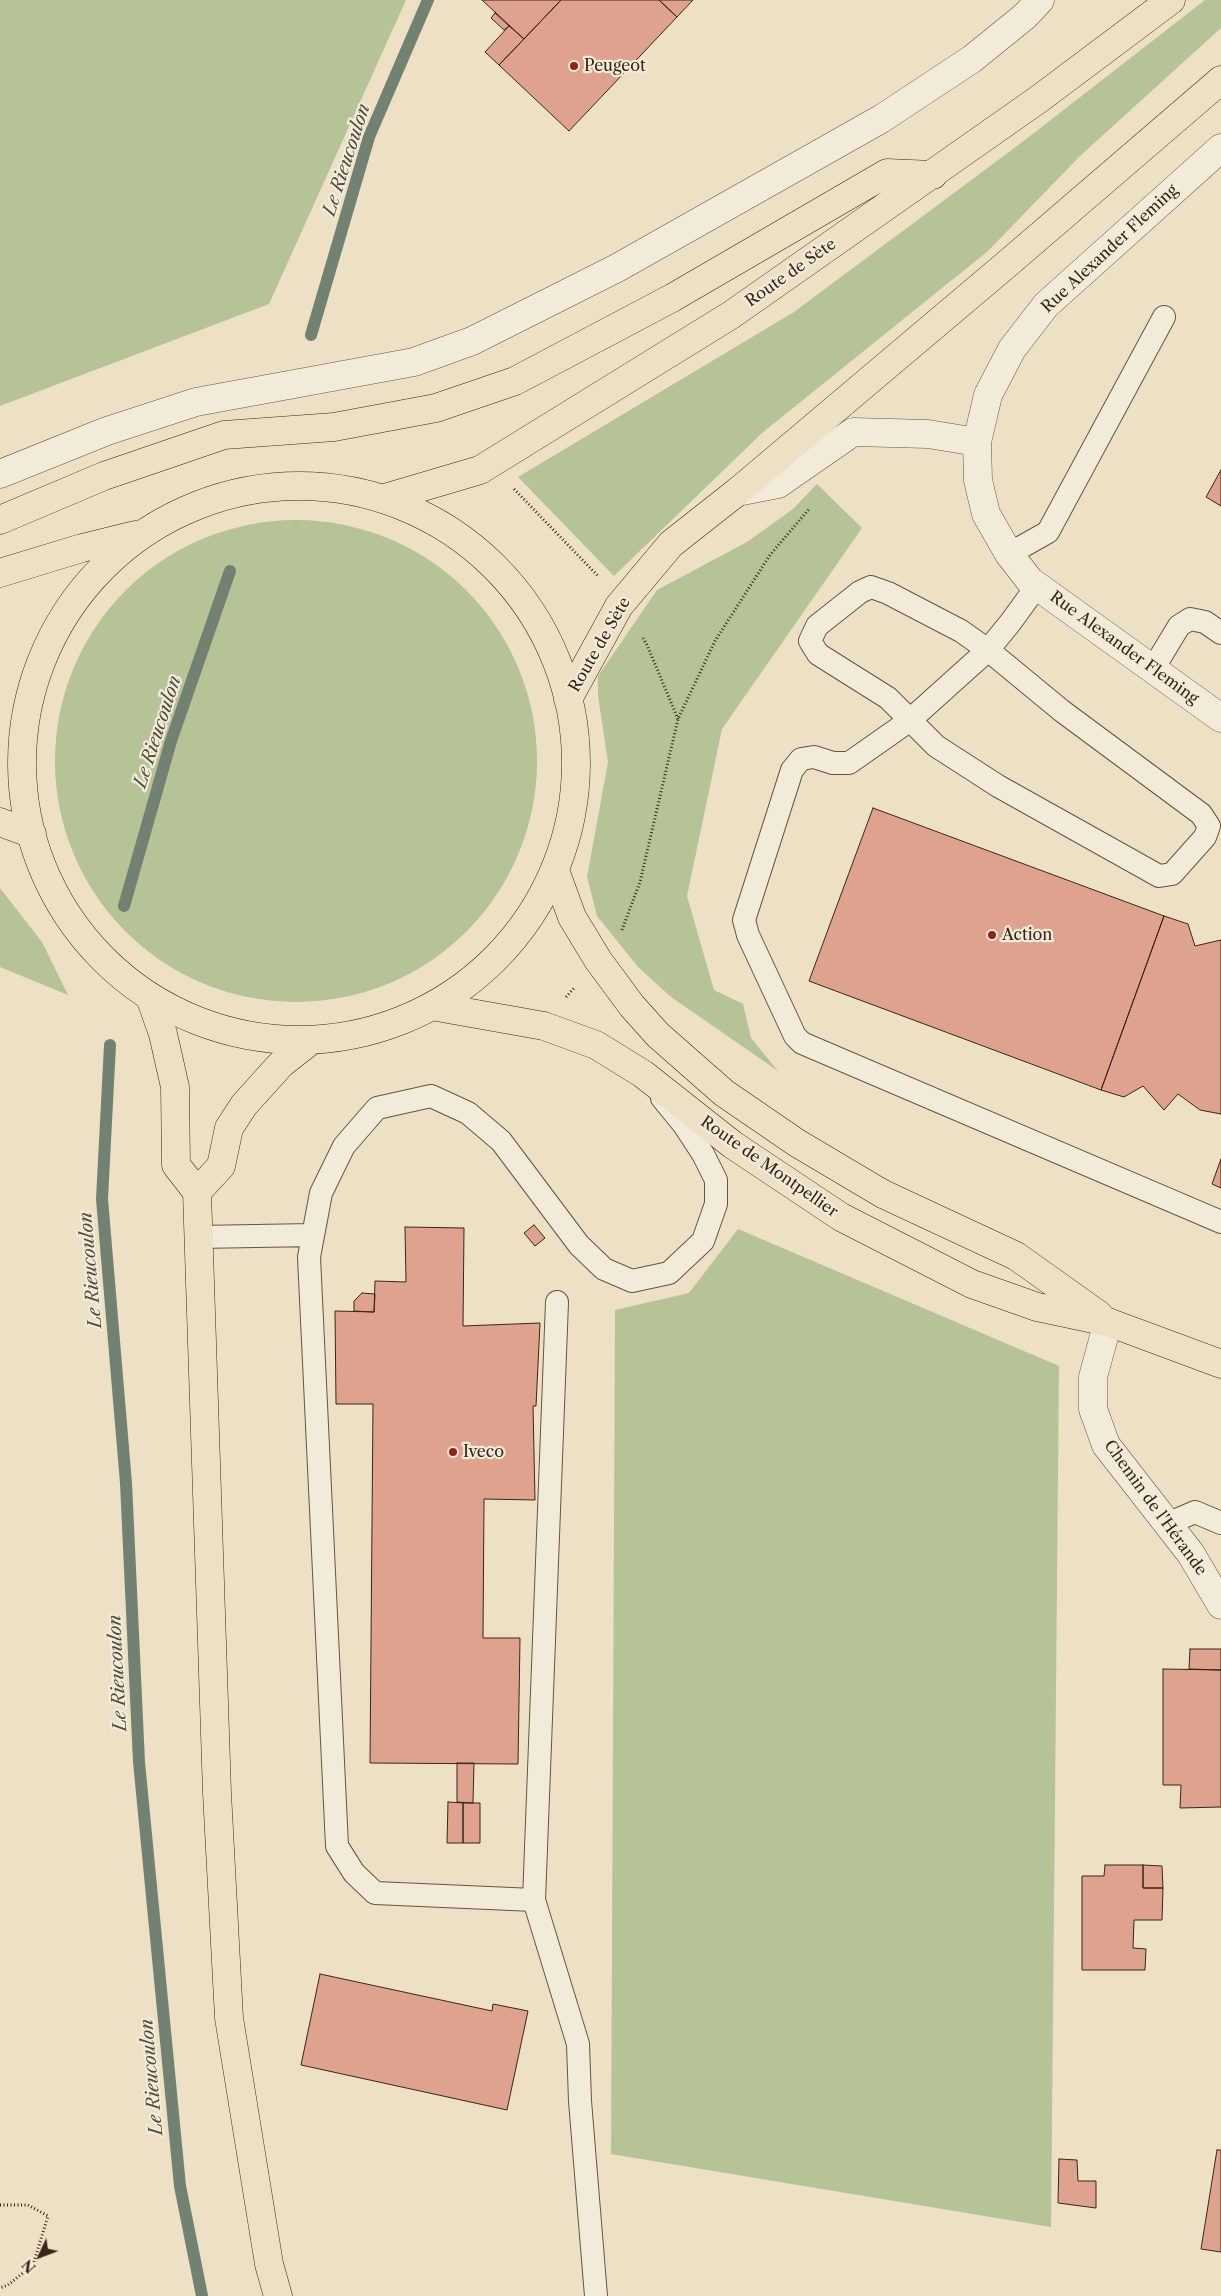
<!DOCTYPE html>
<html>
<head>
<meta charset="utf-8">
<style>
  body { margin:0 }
  #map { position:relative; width:1221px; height:2296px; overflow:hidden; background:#ede0c5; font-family:"Libre Caslon Text",serif }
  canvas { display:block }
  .north { position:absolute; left:15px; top:2231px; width:50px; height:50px; -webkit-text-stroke:4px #f3ebd9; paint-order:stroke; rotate:227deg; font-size:14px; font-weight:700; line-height:20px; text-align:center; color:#382718 }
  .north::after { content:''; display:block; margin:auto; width:18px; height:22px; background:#382718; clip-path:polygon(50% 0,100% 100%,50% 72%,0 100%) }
</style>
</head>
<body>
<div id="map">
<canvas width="1221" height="2296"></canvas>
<div class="north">N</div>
</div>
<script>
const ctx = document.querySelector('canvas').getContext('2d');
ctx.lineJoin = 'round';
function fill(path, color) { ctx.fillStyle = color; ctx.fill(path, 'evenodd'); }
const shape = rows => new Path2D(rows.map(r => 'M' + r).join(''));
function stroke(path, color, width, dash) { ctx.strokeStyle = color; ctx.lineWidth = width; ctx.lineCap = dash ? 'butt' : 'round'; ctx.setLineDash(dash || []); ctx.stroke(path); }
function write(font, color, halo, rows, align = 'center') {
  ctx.font = font + ' "Libre Caslon Text",serif'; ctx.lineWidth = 4.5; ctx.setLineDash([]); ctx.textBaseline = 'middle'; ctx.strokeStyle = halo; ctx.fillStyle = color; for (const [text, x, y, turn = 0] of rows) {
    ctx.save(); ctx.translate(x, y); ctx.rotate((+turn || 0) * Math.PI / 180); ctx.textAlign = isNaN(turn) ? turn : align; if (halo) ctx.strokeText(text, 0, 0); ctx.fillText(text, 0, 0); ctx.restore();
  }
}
fill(shape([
  [0,0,406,0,269,304,0,406],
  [1205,0,1221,0,1221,28,1080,156,988,251,762,433,614,576,518,477,794,312,1025,140],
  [817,484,862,528,722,729,687,896,714,990,743,1004,751,1038,778,1071,671,997,638,967,597,916,587,877,608,762,598,696,598,676,657,590,747,542,793,509],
  '55 761a241 241 0 1 1 482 0a241 241 0 1 1-482 0Z',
  [0,888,42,942,68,995,0,967],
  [738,1229,1059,1366,1051,2227,611,2154,615,1310,689,1293]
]), '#b5c397');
stroke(shape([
  [311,335,369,137,428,0],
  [124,906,171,741,230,571],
  [110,1045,102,1199,126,1483,139,1762,180,2186,202,2296]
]), '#738173', 12);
const building = shape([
  [482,0,561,0,524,39,482,0],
  [561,0,659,0,677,17,569,131,499,65,561,0],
  [659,0,693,0,677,17,659,0],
  [495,13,509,26,504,30,491,18,495,13],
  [509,26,524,39,499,65,485,52,509,26],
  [1221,470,1221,506,1206,497,1221,470],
  [873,808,1164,916,1101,1090,809,981,873,808],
  [1164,916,1188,924,1195,946,1221,940,1221,1114,1200,1110,1178,1094,1164,1110,1143,1086,1124,1097,1101,1090,1164,916],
  [1221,1159,1221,1188,1212,1184,1221,1159],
  [534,1225,545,1238,535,1246,524,1233,534,1225],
  [405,1227,464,1228,463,1326,540,1323,536,1406,533,1406,535,1500,484,1499,483,1638,520,1638,518,1764,370,1763,373,1404,336,1404,335,1311,374,1312,375,1281,406,1282,405,1227],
  [362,1293,375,1294,374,1312,354,1311,354,1301,362,1293],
  [1190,1649,1221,1649,1221,1670,1189,1669,1190,1649],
  [1163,1669,1221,1670,1221,1807,1180,1808,1181,1785,1163,1785,1163,1669],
  [457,1763,474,1763,473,1803,457,1802,457,1763],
  [448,1802,463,1803,463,1843,447,1843,448,1802],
  [463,1803,480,1803,480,1843,463,1843,463,1803],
  [1105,1865,1143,1865,1143,1888,1163,1888,1162,1920,1134,1920,1133,1948,1146,1949,1145,1970,1082,1970,1082,1876,1104,1876,1105,1865],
  [1143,1865,1162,1866,1163,1888,1143,1888,1143,1865],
  [320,1974,492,2011,493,2004,528,2011,507,2110,301,2065,320,1974],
  [1217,2150,1221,2150,1221,2252,1201,2249,1217,2150],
  [1059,2159,1077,2160,1078,2181,1096,2181,1096,2208,1058,2203,1059,2159]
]);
fill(building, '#dfa28e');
stroke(building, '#382718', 1);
const service = shape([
  [1009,554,1048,532,1164,317],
  [1037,586,1010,623,988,650,909,721,849,763,833,763,814,757,801,759,792,770,744,920,748,935,795,1036,802,1043,1221,1222],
  [871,587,888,593,961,631,988,650,1062,711,1201,814,1209,826,1205,837,1172,874,1159,876,998,786,936,746,888,698,818,654,810,641,817,626,860,592,871,587],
  [1153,669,1179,626,1190,619,1205,622,1221,633],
  [198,1237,313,1235],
  [557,1302,534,1900,578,2044,580,2101,596,2296],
  [1167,1524,1195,1512,1221,1523],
  [534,1900,375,1893,354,1873,337,1846,309,1257,321,1193,344,1146,377,1108,431,1096,468,1113,501,1141,579,1245,604,1269,632,1281,669,1273,703,1241,716,1204,716,1180,703,1154,684,1125,662,1098]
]);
const minor = shape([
  [1221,148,1046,305,1012,349,988,395,977,442,978,480,986,514,1009,554,1030,581,1221,718],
  [0,474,107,431,196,402,414,362,472,341,617,268,881,119,972,59,1025,16,1040,0],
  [737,492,778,484,853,432,928,434,977,442],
  [1108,1322,1093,1377,1093,1409,1106,1445,1191,1554,1221,1605]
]);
const primary = shape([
  '22 763a277 277 0 1 1 554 0a277 277 0 1 1-554 0Z',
  [385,498,480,470,731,315,1039,99,1171,0],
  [0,520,104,476,224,435,334,427,436,408,515,381,672,298,887,173,933,175],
  [0,573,82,548,135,535],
  [568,699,619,606,671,544,737,492,1007,264,1221,80],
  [0,822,32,834],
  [556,873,572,917,598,960,632,1006,658,1035,724,1093,797,1143,883,1194,1016,1256,1099,1315],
  [150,997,163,1034,175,1087,176,1165,197,1192,217,1793,229,2018,269,2264,278,2296],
  [437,1007,544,1026,596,1045,643,1074,733,1145,841,1217,972,1284,1037,1307,1108,1322,1221,1364],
  [197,1192,221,1166,229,1128,244,1105,281,1064,309,1042]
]);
stroke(service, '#655543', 24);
stroke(minor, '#655543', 29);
stroke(primary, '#382718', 29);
stroke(shape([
  [514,489,598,576],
  [643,638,647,645,678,719],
  [622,930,640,882,678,719,715,641,770,555,810,508],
  [566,997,575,987],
  [0,2205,28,2205,48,2216,33,2265,8,2285,0,2288]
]), '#382718', 3, [1, 2.5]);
stroke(service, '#f3ebd9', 22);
stroke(minor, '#f3ebd9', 28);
stroke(primary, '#ede0c5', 28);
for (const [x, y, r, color] of [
  [574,66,5,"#8f2418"],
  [992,935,5,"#8f2418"],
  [453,1452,5,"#8f2418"]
]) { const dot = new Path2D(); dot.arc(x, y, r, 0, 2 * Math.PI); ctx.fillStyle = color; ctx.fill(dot); stroke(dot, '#f3ebd9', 2); }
write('16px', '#382718', '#f3ebd9', [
  ["Peugeot",584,66],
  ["Action",1002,935],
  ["Iveco",463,1452]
], 'left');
write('16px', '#382718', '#f3ebd9', [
  ["Rue Alexander Fleming",1110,249,-43],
  ["Route de Sète",791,273,-35],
  ["Route de Sète",600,645,-60],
  ["Rue Alexander Fleming",1124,648,36],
  ["Route de Montpellier",769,1167,35],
  ["Chemin de l'Hérande",1155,1508,54]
]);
write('italic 18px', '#504c3e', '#f3ebd9', [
  ["Le Rieucoulon",347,160,-72],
  ["Le Rieucoulon",158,732,-72],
  ["Le Rieucoulon",91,1270,-95],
  ["Le Rieucoulon",118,1673,-93],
  ["Le Rieucoulon",152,2077,-95]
]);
</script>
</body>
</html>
